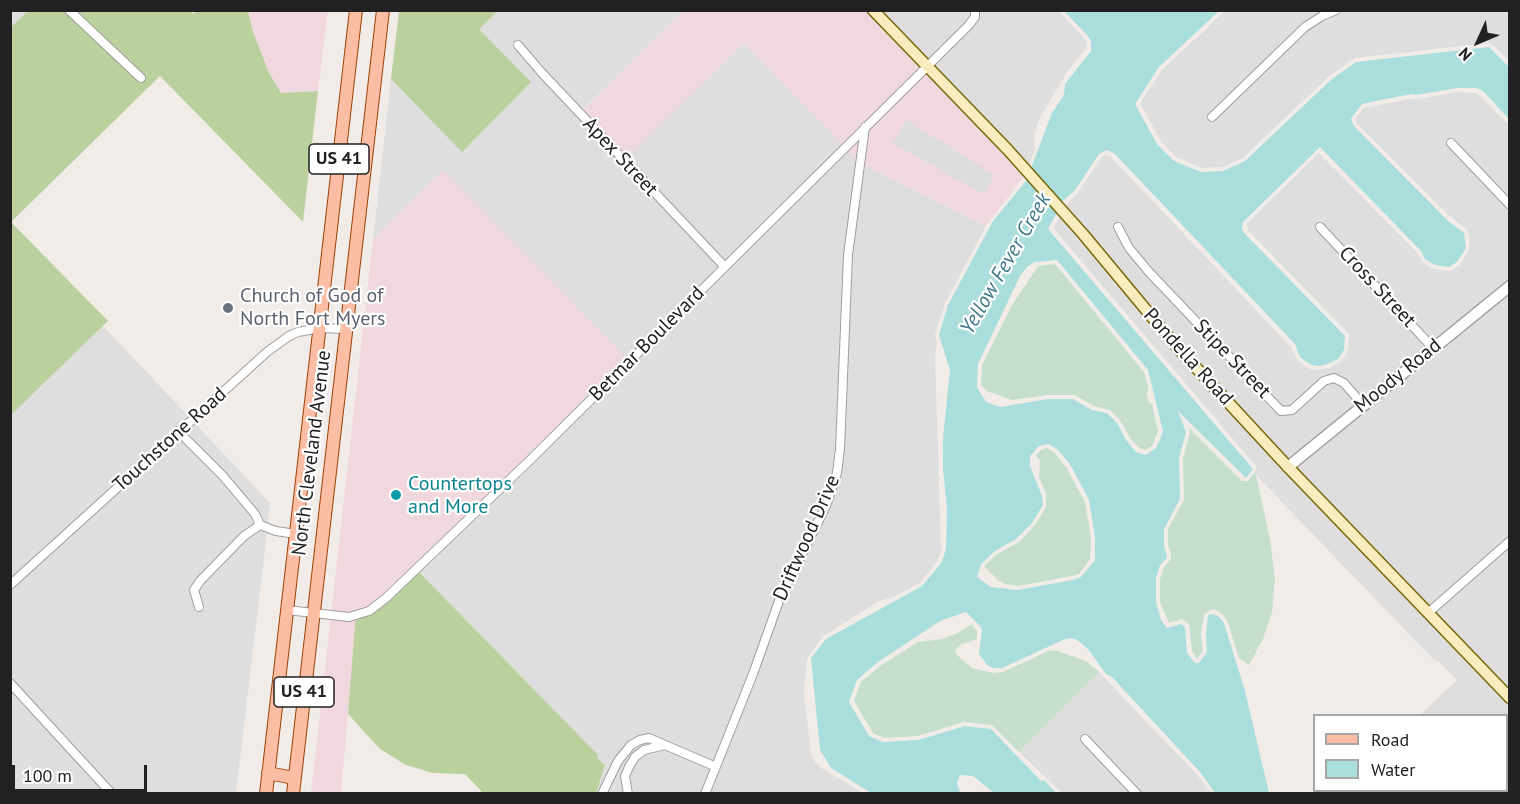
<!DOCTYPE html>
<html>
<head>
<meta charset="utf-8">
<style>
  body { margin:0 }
  #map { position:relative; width:1520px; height:804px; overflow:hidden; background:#f1ece8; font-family:"PT Sans",sans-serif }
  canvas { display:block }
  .frame { position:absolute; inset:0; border:12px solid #212121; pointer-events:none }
  .legend { position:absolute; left:1313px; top:714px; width:195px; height:78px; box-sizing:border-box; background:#fff; border:2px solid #a6a6a6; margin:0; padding:8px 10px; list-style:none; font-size:18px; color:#212121 }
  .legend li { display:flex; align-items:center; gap:12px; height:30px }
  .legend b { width:30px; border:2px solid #a6a6a6 }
  .north { position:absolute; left:1448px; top:12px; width:60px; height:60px; -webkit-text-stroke:4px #fff; paint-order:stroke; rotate:226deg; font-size:16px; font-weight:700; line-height:24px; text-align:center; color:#212121 }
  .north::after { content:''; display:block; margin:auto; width:21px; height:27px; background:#212121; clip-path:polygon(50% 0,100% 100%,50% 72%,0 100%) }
  .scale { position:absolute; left:12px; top:765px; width:135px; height:27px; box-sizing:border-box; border:3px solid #212121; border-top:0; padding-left:8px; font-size:18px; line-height:21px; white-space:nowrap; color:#212121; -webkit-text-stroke:4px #fff; paint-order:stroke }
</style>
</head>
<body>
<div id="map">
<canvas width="1520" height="804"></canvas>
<div class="frame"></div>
<ul class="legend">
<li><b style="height:8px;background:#fbbda3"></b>Road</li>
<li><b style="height:16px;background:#a9dedc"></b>Water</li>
</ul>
<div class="north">N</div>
<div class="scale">100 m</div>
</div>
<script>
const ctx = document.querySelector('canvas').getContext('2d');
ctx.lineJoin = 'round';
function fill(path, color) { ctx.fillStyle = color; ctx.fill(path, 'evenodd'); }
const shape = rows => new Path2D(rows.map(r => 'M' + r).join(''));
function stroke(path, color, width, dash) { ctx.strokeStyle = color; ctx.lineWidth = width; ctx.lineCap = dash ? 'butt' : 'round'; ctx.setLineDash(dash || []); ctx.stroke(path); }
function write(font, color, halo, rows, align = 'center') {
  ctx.font = font + ' "PT Sans",sans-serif'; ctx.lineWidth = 4.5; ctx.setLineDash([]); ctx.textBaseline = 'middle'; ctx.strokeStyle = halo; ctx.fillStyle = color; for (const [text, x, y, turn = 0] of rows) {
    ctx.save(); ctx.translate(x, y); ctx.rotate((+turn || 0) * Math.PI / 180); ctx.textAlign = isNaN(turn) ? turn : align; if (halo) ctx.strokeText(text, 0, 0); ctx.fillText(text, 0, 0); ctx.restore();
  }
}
fill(shape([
  [498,10,684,11,578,114,744,42,859,162,986,226,945,303,935,335,937,343,935,357,941,550,938,560,920,583,894,597,879,601,823,636,807,659,804,693,811,754,815,762,821,768,863,793,596,793,605,765,596,758,598,755,418,571,523,457,373,239,391,79,462,151,531,82,479,29],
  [11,11,28,11,11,28],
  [881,11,1058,11,1083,37,1087,42,1087,47,1068,71,1039,119,1034,136,1035,149,1029,165],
  [1225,11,1509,11,1509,60,1490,43,1355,58,1329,76,1243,158,1223,167,1202,168,1176,157,1161,141,1140,103,1162,70],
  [1457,92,1477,93,1509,125,1509,280,1289,460,1181,343,1065,206,1078,192,1102,157,1106,155,1112,158,1291,347,1298,361,1310,369,1319,370,1331,367,1342,360,1348,351,1349,334,1248,230,1247,223,1319,153,1418,254,1423,262,1433,269,1451,271,1460,265,1469,250,1470,238,1467,230,1450,216,1357,124,1355,119,1364,108,1410,99,1417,99],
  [1060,216,1173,350,1287,474,1509,706,1509,793,1339,793,1342,790,1506,790,1506,716,1420,715,1457,680,1438,661,1435,661,1255,474,1256,466,1055,230,1054,227],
  [1509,292,1509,691,1295,467],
  [102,327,105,328,270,503,268,523,264,521,259,511,227,473,179,425,171,431,219,480,251,517,254,524,241,533,211,562,190,587,189,592,196,613,205,609,199,590,204,584,247,540,260,531,267,533,236,793,11,794,11,415],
  [1099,672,1197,775,1211,793,1062,793,1019,752]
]), '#dfdede');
fill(shape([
  [248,11,328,11,318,91,281,93,269,73,253,32],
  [684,11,866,11,1004,153,1024,175,1022,179,986,226,859,162,744,43,623,161,578,115],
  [443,170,626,357,525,457,529,460,378,605,357,614,341,793,311,794,373,239]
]), '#f1d8de');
fill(shape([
  [190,10,193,14,196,11,248,11,253,32,269,73,281,93,318,91,303,222,160,76,11,222,108,321,11,415,10,28,28,11],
  [498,11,479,29,531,82,462,152,391,79,399,11],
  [418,571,598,755,597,758,605,765,596,793,483,793,465,774,433,773,406,765,380,749,348,714,356,614,378,605]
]), '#bad09d');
fill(shape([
  [1055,264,1144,372,1148,386,1147,395,1149,403,1152,404,1158,431,1152,446,1145,450,1139,448,1130,438,1120,420,1110,410,1094,406,1075,395,1048,395,1012,400,987,391,981,385,982,365,1011,307,1038,266],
  [1188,427,1242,481,1248,481,1255,472,1256,475,1270,539,1275,580,1272,612,1263,639,1249,665,1239,658,1227,620,1220,612,1213,609,1204,614,1201,634,1203,651,1197,659,1192,651,1189,624,1182,619,1169,623,1160,602,1160,579,1164,567,1171,559,1171,554,1168,545,1168,529,1184,500,1183,458,1190,433],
  [1047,448,1054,452,1066,467,1085,502,1091,537,1090,559,1079,574,1072,576,1018,586,1005,584,999,581,984,566,997,554,1019,542,1035,525,1046,507,1046,494,1039,477,1040,461,1036,455,1041,450],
  [972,624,977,631,977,639,960,645,955,650,957,655,972,668,993,673,1003,672,1048,651,1054,650,1086,661,1099,672,1019,752,992,725,964,722,918,736,884,738,873,733,854,701,861,682,880,666,918,642,942,639,958,633]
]), '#c5dfcc');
fill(shape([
  [906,120,995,175,983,194,892,143]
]), '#ddd');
fill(shape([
  [1064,11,1219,11,1159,67,1135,104,1157,144,1174,161,1201,172,1223,171,1245,161,1332,79,1356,62,1489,47,1509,67,1509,119,1483,91,1476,88,1457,88,1416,95,1411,94,1362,104,1351,119,1354,126,1447,220,1464,233,1466,248,1457,262,1449,267,1435,265,1425,259,1421,251,1320,147,1243,222,1242,229,1244,233,1345,336,1344,350,1338,359,1330,363,1320,366,1311,365,1300,357,1295,344,1115,154,1107,150,1099,154,1075,190,1063,201,1048,229,1253,469,1246,478,1178,411,1186,432,1179,458,1180,499,1164,529,1164,547,1167,555,1166,559,1160,565,1156,578,1156,602,1161,620,1167,628,1181,624,1185,627,1187,653,1195,663,1199,663,1207,652,1206,634,1208,615,1212,614,1218,616,1224,623,1245,691,1269,793,1215,793,1200,772,1112,677,1106,674,1088,649,1077,640,1071,638,1063,640,1002,668,993,668,987,665,979,654,982,630,980,626,966,612,940,621,878,662,857,680,849,702,869,736,883,742,918,740,965,726,991,729,1041,781,1044,780,1056,793,994,793,973,776,960,775,957,783,960,793,871,793,831,768,820,750,811,658,826,639,922,586,942,562,946,549,947,510,943,469,943,437,950,370,939,335,948,305,993,221,1026,181,1052,113,1064,95,1065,84,1091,51,1091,41,1087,35],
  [1057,260,1148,370,1163,431,1160,440,1155,449,1146,455,1136,452,1126,440,1117,423,1107,413,1092,410,1073,399,1048,399,1000,407,986,402,977,387,978,364,1020,276,1028,266,1035,262],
  [1048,444,1057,449,1070,464,1089,500,1095,537,1095,560,1081,577,1073,580,1017,590,991,587,977,577,981,564,995,551,1016,539,1032,523,1043,505,1042,496,1030,466,1030,456,1039,446]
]), '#a9dedc');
const minor = shape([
  [69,10,141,78],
  [518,45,542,73,725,267],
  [1212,117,1305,27,1322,16,1336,10],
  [1451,143,1510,205],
  [1118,227,1129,248,1149,272,1281,411,1292,410,1324,381,1334,378,1344,383,1363,405],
  [1320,227,1433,348],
  [178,431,223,476,255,514,260,525,276,531,296,534],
  [10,585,267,352,289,336,298,332,320,328,346,329],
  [199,607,194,590,200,581,244,536,260,525],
  [287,610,349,617,369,611,386,598,528,462,968,26,975,17,975,10],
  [1428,613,1510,541],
  [10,683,112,794],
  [1506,726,1510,723],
  [1085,739,1137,794],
  [665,745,714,766],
  [602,794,618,761,631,745,640,740,649,738,665,745,644,750,635,757,629,767,625,776,628,794],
  [705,794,753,674,780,598,826,506,837,473,840,449,848,255,865,127],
  [1442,794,1445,790]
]);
const tertiary = shape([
  [1288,467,1510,286]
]);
const secondary = shape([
  [873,10,1008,150,1083,234,1177,347,1288,467,1510,698]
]);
const primary = shape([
  [268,773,294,778],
  [266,794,356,10],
  [293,794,383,10]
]);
stroke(minor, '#9e9e9e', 10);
stroke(tertiary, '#9e9e9e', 13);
stroke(secondary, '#7a6706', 13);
stroke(primary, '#9d3f01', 14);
stroke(minor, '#fff', 8);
stroke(tertiary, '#fff', 10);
stroke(secondary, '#f9ecbe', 10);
stroke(primary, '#fbbda3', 12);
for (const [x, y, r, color] of [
  [228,308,6,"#6b7280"],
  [396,495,6,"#0f9aa8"]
]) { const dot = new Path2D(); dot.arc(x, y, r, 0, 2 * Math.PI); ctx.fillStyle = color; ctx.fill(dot); stroke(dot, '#fff', 2); }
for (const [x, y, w] of [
  [339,159,60],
  [304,692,60]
]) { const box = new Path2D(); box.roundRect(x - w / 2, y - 15, w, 30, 4.5); ctx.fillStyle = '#fff'; ctx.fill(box); stroke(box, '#212121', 1.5); }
write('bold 18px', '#212121', null, [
  ["US 41",339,159],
  ["US 41",304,692]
]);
write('20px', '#212121', '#fff', [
  ["Apex Street",620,157,47],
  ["Cross Street",1377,287,47],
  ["Betmar Boulevard",647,344,-45],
  ["Pondella Road",1188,357,48],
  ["Stipe Street",1232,359,46],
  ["Moody Road",1398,376,-39],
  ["Touchstone Road",170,440,-42],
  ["North Cleveland Avenue",312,453,-83],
  ["Driftwood Drive",807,538,-66]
]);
write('20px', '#5b616d', '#fff', [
  ["Church of God of",240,296],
  ["North Fort Myers",240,319]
], 'left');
write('20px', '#0d838f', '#fff', [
  ["Countertops",408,484],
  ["and More",408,507]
], 'left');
write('italic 21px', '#3e7889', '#fff', [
  ["Yellow Fever Creek",1006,264,-60]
]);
</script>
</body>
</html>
